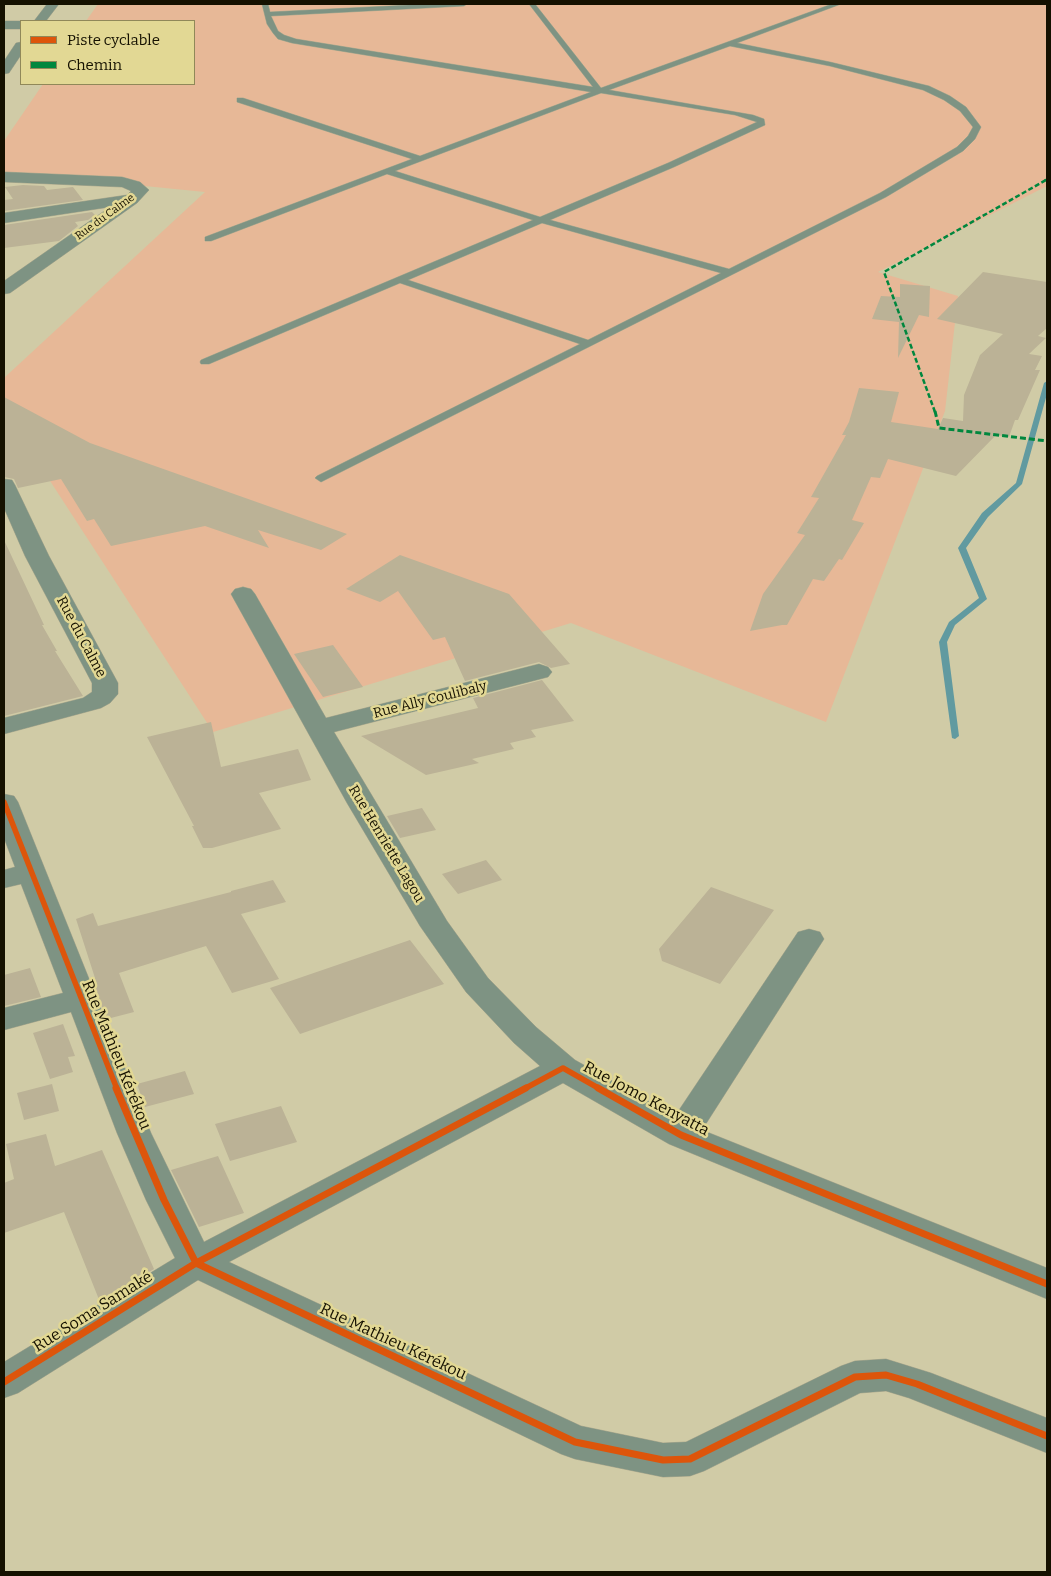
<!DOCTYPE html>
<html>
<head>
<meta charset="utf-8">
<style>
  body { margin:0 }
  #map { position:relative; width:1051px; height:1576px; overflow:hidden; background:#d0cba6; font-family:Bitter,serif }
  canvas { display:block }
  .frame { position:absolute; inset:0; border:5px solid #151100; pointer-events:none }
  .legend { position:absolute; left:20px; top:20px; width:175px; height:65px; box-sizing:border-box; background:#e2d894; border:1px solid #908859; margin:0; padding:6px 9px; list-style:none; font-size:15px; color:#151100 }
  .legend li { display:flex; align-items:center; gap:10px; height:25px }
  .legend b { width:25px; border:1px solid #908859 }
</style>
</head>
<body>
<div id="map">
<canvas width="1051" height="1576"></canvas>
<div class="frame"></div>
<ul class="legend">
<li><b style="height:6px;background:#dd550b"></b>Piste cyclable</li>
<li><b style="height:6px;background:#00873e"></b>Chemin</li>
</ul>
</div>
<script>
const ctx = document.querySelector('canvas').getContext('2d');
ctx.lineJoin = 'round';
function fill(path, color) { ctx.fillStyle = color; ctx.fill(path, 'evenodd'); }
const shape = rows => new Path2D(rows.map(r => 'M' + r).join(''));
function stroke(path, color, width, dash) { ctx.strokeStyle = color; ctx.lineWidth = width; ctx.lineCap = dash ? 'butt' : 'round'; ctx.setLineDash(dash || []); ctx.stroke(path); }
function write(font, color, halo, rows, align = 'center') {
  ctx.font = font + ' Bitter,serif'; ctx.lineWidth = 5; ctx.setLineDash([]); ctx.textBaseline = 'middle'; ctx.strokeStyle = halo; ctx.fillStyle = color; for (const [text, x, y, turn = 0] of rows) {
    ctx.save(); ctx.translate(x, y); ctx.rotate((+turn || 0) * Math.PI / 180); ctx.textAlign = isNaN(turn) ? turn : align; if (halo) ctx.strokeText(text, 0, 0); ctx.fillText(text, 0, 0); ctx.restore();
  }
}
fill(shape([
  [98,4,1047,4,1047,186,878,272,958,296,945,411,826,722,571,623,213,732,4,410,4,378,205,192,4,172,4,141,43,84,194,84,194,21,86,21]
]), '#e7b897');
fill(shape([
  [1047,381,1047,394,1022,484,988,517,966,548,987,599,955,625,947,642,959,736,955,739,952,738,939,642,949,622,979,598,958,548,982,513,1016,483,1044,383,1047,381]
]), '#619aa0');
fill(shape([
  [23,185,44,186,47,190,73,187,83,200,4,211,4,200,13,199,5,187],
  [92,212,95,215,88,220,75,222,78,226,59,241,4,248,4,225],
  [983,272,1047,282,1047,328,1038,336,1046,338,1029,354,1042,356,1035,370,1040,370,1018,420,1015,420,1009,437,996,435,956,476,888,459,880,478,871,477,852,520,864,523,842,560,839,559,824,581,813,579,787,625,782,625,750,631,763,594,805,535,797,533,819,498,811,497,846,435,842,435,849,422,859,388,899,392,891,422,938,429,943,418,963,421,964,395,980,355,1003,334,937,319],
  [900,284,930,286,929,317,919,315,898,358,899,322,872,319,881,296,900,297],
  [4,397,90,443,347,534,321,550,258,530,269,548,205,526,111,546,94,519,87,521,61,479,18,488,14,479,4,477],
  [4,540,44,625,42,625,57,651,55,651,83,696,4,716],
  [400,555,509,594,570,664,551,668,539,662,465,681,445,637,433,640,398,591,380,602,346,589],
  [333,645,363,687,323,697,294,654],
  [542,680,574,721,531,730,536,737,510,743,514,749,472,759,479,763,426,775,361,736,478,708,473,698],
  [211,722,221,767,298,749,311,780,259,793,281,829,212,848,203,848,192,826,194,826,147,737],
  [422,808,436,830,400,838,387,816],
  [486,860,502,880,458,894,442,874],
  [273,880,286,902,241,914,279,979,232,993,206,946,119,973,134,1012,107,1019,91,979,95,978,76,919,93,913,98,926,231,892,231,891],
  [711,887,774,910,720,984,662,961,659,949],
  [410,940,444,984,300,1034,270,988],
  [30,968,41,997,4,1006,4,975],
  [63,1024,75,1056,68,1057,73,1072,50,1079,33,1033],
  [185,1071,194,1094,145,1107,137,1084],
  [52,1084,59,1111,24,1120,17,1093],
  [281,1106,297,1142,230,1161,215,1124],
  [46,1134,55,1166,102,1150,154,1269,100,1302,64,1212,4,1233,4,1183,14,1179,6,1144],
  [218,1156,244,1213,199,1227,171,1170]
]), '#bbb296');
const service = shape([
  [262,4,268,4,270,12,429,4,467,4,464,6,271,16,278,31,284,35,296,39,593,87,529,4,535,4,601,88,832,4,841,4,737,43,830,62,929,86,950,96,966,107,981,127,975,139,963,151,886,197,321,482,315,478,317,476,580,344,400,283,209,364,201,364,200,362,201,360,533,220,387,174,211,241,205,241,205,237,412,159,237,102,237,98,243,98,420,156,591,92,292,43,278,39,273,33,267,24,262,4],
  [730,46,830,66,923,90,944,100,960,111,973,127,968,136,957,147,880,193,729,269,550,220,674,167,765,125,764,119,753,115,609,90,730,46],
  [601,93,735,115,757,122,668,163,540,217,395,171,601,93],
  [542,223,721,273,588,340,408,280,542,223]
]);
const minor = shape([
  [47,4,59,4,46,21,34,21,47,4],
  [4,21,21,21,21,29,4,29,4,21],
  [21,42,21,55,9,73,4,74,4,61,16,43,21,42],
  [4,172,122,177,140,182,149,190,137,203,10,293,4,294,4,281,110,207,4,223,4,213,127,195,131,191,122,187,4,182,4,172],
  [4,479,12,480,15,485,49,556,118,683,118,694,110,703,101,708,4,734,4,718,83,698,92,692,92,683,25,556,4,508,4,479],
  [243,587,251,589,255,594,326,718,539,664,548,667,552,672,548,677,334,732,447,921,488,978,536,1027,575,1060,675,1116,798,932,809,929,820,932,824,939,702,1130,1047,1268,1047,1299,669,1144,563,1083,229,1262,581,1426,663,1443,686,1442,841,1366,855,1361,886,1359,931,1373,1047,1418,1047,1453,909,1398,886,1391,860,1393,704,1471,690,1476,663,1477,575,1459,561,1454,198,1280,18,1393,4,1398,4,1362,175,1258,146,1200,117,1133,71,1012,4,1030,4,1008,63,993,21,884,4,888,4,870,15,867,4,838,4,794,14,796,18,802,151,1133,204,1242,540,1066,514,1043,466,992,420,926,347,803,231,594,235,589,243,587]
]);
stroke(service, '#afab8f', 1);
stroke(minor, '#afab8f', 1);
fill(service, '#7e9383');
fill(minor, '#7e9383');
stroke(shape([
  [1044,181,1047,179]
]), '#00873e', 2, [4, 2]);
stroke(shape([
  [935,412,884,272,1046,180]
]), '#00873e', 2.5, [5, 2.5]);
stroke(shape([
  [935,411,939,428,1047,441]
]), '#00873e', 3, [6, 3]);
stroke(shape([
  [4,802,117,1089],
  [524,1089,563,1068,600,1089]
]), '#dd550b', 5.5);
stroke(shape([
  [116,1088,164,1200,196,1263,575,1442,663,1460,690,1459,855,1377,886,1375,917,1384,1047,1436],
  [598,1088,681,1135,1047,1284],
  [4,1382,196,1263,526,1088]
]), '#dd550b', 7);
write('11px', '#151100', '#e2d894', [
  ["Rue du Calme",105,217,-36]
]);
write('14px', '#151100', '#e2d894', [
  ["Rue du Calme",81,637,62],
  ["Rue Ally Coulibaly",430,700,-14],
  ["Rue Henriette Lagou",386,844,59]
]);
write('16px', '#151100', '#e2d894', [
  ["Rue Mathieu Kérékou",116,1055,68],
  ["Rue Jomo Kenyatta",646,1099,28],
  ["Rue Soma Samaké",93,1312,-32],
  ["Rue Mathieu Kérékou",393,1342,25]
]);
</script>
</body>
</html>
